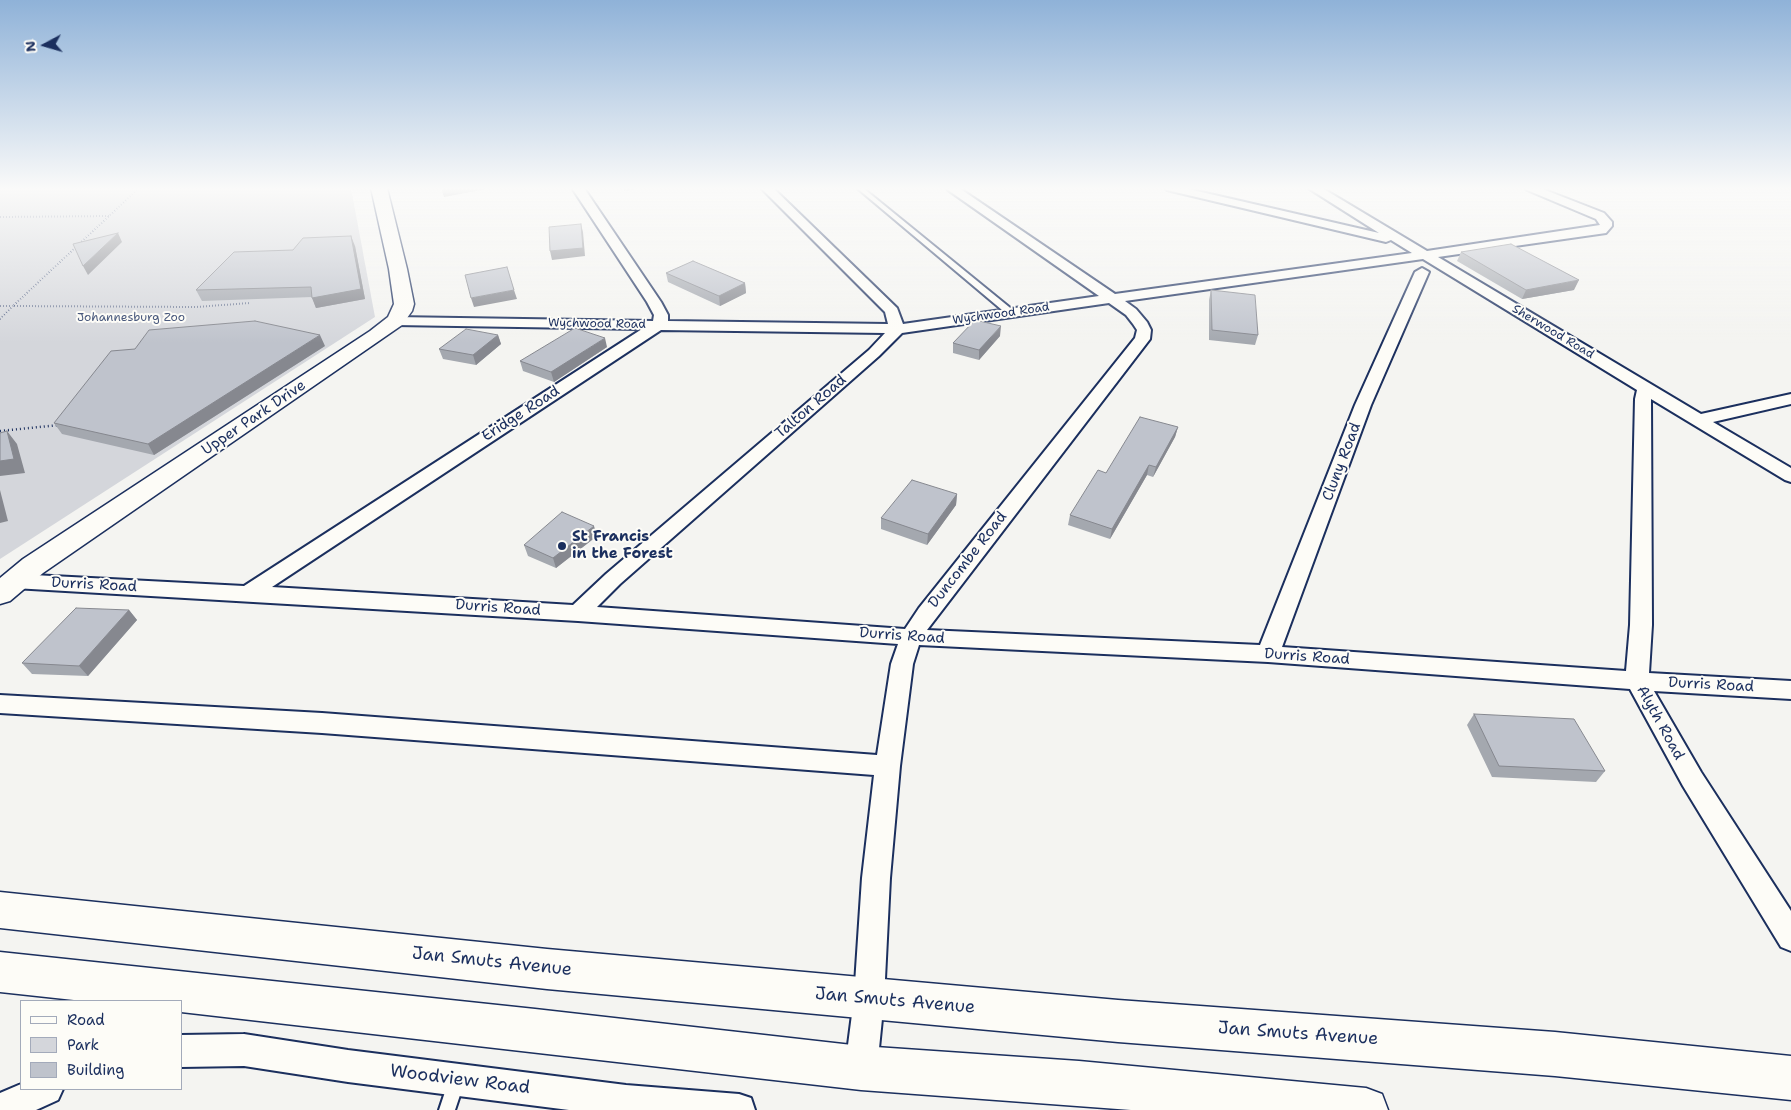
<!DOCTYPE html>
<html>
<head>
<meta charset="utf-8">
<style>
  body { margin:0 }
  #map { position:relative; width:1791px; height:1110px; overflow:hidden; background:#f4f4f1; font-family:"Shantell Sans",sans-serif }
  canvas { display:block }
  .legend { position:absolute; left:20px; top:1000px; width:162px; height:90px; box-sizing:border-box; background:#fdfcf7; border:1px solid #a3aaba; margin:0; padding:6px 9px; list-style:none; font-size:15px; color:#1b2f5e }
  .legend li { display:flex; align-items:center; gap:10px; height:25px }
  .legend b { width:25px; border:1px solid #a3aaba }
  .north { position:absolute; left:20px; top:20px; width:50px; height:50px; -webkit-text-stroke:4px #fdfcf7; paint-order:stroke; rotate:264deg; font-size:14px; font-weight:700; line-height:20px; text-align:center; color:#1b2f5e }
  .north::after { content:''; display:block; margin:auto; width:18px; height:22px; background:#1b2f5e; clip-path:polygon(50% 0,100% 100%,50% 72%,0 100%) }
</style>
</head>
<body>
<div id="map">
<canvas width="1791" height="1110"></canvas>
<ul class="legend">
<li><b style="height:6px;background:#fdfcf7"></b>Road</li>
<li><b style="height:14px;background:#d4d6db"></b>Park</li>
<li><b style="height:14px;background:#bfc3cc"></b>Building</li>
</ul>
<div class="north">N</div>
</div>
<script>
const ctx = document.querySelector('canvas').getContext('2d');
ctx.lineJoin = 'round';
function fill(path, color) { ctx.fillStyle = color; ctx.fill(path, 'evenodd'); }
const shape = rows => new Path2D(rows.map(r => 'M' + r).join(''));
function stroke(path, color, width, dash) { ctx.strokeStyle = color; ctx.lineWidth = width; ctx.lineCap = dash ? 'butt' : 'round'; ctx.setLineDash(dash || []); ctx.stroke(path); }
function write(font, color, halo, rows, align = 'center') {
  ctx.font = font + ' "Shantell Sans",sans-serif'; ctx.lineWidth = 4; ctx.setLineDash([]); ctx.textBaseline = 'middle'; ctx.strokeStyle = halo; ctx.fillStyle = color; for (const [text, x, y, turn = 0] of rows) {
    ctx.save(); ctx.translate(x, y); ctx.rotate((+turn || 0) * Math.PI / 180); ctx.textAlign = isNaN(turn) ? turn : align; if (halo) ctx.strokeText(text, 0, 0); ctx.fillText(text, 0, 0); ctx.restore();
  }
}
fill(shape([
  [0,188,351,188,375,317,0,559]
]), '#d4d6db');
const lane = shape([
  [857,188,863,188,1014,311,1014,315,1008,315,857,188],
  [456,1075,462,1077,464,1083,455,1110,439,1110,450,1077,456,1075]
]);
const street = shape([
  [572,188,584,188,661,302,668,315,668,321,888,324,885,312,761,188,773,188,897,308,903,324,1099,296,948,190,946,188,959,188,1115,294,1412,253,1391,240,1386,242,1171,191,1167,190,1165,188,1184,188,1379,233,1308,188,1322,188,1427,251,1600,225,1596,219,1527,190,1525,188,1540,188,1604,213,1612,222,1612,226,1606,233,1438,257,1701,414,1791,394,1791,404,1713,422,1791,468,1791,482,1785,480,1651,399,1652,625,1649,673,1791,681,1791,699,1654,691,1701,772,1791,911,1791,951,1781,947,1683,786,1630,689,1268,662,919,645,913,664,900,766,890,878,884,999,877,1068,872,1079,861,1084,850,1079,845,1068,854,999,862,878,874,775,322,733,0,713,0,695,322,713,877,755,891,664,898,644,578,621,14,588,7,586,4,581,7,576,14,574,244,586,642,329,395,325,390,324,388,321,390,318,395,317,653,321,654,315,647,302,572,188],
  [1423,259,1637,390,1635,399,1630,625,1626,671,1282,647,1371,405,1429,272,1422,268,1415,272,1355,405,1260,645,927,630,1150,339,1151,330,1147,322,1136,309,1125,301,1423,259],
  [1109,303,1126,315,1133,324,1137,330,1135,338,919,608,905,629,597,607,620,584,879,356,902,333,1109,303],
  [661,330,885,333,869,350,606,574,573,605,272,587,661,330],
  [244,1034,348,1050,626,1085,739,1094,751,1098,755,1110,569,1110,348,1082,244,1066,181,1067,181,1035,244,1034],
  [21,1084,21,1089,63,1089,58,1100,36,1110,0,1110,0,1093,21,1084]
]);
const secondary = shape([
  [371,188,387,188,407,269,414,304,412,311,402,325,43,573,10,601,0,604,0,578,23,559,370,331,388,317,394,304,389,269,371,188],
  [0,892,547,949,1118,1000,1555,1032,1791,1056,1791,1100,1555,1076,1118,1042,547,989,0,928,0,892],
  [0,952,535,1009,861,1046,1079,1061,1366,1088,1382,1094,1388,1110,1131,1110,861,1090,181,1012,181,1001,83,1001,0,992,0,952]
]);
stroke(lane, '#1b2f5e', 4);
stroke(street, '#1b2f5e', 4);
stroke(secondary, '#1b2f5e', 3);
stroke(shape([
  [139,188,13,306,196,307,250,303],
  [0,217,109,216],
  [0,306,12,306],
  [0,319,13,306]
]), '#1b2f5e', 2, [0.5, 2.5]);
stroke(shape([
  [0,431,59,425]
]), '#1b2f5e', 2.5, [1, 3]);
fill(lane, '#fdfcf7');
fill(street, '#fdfcf7');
fill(secondary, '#fdfcf7');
fill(shape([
  [355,246,365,299,316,308,312,297,202,301,196,290,293,250],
  [1461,252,1574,290,1522,299,1457,261],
  [666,273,745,283,746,293,720,306,668,282],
  [1211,290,1258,335,1255,345,1209,340,1209,300],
  [498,335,501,344,476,365,443,359,439,349],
  [1000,336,979,360,953,353,953,343],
  [325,346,154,455,62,434,54,423],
  [607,347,554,382,523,371,520,361],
  [1178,427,1175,437,1153,477,1147,475,1110,539,1068,525,1070,515,1106,473],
  [957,494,956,505,927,545,881,529,881,518],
  [597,536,556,568,528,556,524,545],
  [129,610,137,620,88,676,32,674,22,663],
  [1474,714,1605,771,1596,782,1492,777,1467,725]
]), '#a4a8af');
fill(shape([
  [441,188,486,188,487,189,444,197],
  [623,188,646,188,624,191],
  [581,224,583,232,585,256,552,260,550,251],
  [118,233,122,242,88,275,83,266],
  [351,236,355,246,365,299,316,308,312,298],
  [1579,280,1574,290,1522,299,1526,290],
  [745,283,746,293,720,306,719,296],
  [514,290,517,299,474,307,471,298],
  [1001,326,1000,336,979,360,979,350],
  [320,335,325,346,154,455,148,444],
  [498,335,501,344,476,365,473,355],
  [605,338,607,347,554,382,551,372],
  [1178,427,1175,437,1153,477,1156,467],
  [7,431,17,444,25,473,0,476,0,461],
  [1149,465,1147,475,1110,539,1112,529],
  [0,490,8,521,0,523],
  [957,494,956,505,927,545,928,534],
  [594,526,597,536,556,568,553,558],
  [129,610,137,620,88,676,79,666]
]), '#86888f');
const building = shape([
  [581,224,583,248,550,251,549,227,581,224],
  [118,233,83,266,73,244,118,233],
  [351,236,361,289,312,298,311,287,196,290,234,252,293,250,303,238,351,236],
  [1511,244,1579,280,1526,290,1461,252,1511,244],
  [693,261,745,283,719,296,666,273,693,261],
  [507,267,514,290,471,298,465,275,507,267],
  [1211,290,1255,295,1258,335,1212,330,1211,290],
  [975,320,1001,326,979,350,953,343,975,320],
  [255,321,320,335,148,444,54,423,111,351,135,349,149,330,255,321],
  [575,328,605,338,551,372,520,361,575,328],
  [466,329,498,335,473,355,439,349,466,329],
  [1140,417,1178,427,1156,467,1149,465,1112,529,1070,515,1098,470,1106,473,1140,417],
  [7,431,14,459,0,461,0,433,7,431],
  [912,480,957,494,928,534,881,518,912,480],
  [562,512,594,526,553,558,524,545,562,512],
  [76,608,129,610,79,666,22,663,76,608],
  [1474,714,1574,719,1605,771,1499,766,1474,714]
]);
fill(building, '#bfc3cc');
stroke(building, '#86888f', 1);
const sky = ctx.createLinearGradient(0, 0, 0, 343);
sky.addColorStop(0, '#8fb2d8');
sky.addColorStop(0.55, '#fafaf9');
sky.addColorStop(1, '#fafaf900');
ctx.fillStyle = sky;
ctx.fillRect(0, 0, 1791, 343);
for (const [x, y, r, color] of [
  [562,546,5,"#1b2f5e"]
]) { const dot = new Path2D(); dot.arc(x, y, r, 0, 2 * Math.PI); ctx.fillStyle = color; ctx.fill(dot); stroke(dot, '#fdfcf7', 2); }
write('12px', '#1b2f5e', '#fdfcf7', [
  ["Wychwood Road",1001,314,-8],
  ["Wychwood Road",597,324,1],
  ["Sherwood Road",1553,332,31]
]);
write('12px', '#49597d', '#fdfcf7', [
  ["Johannesburg Zoo",131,318]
]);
write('15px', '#1b2f5e', '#fdfcf7', [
  ["Talton Road",811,407,-41],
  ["Eridge Road",521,414,-33],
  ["Upper Park Drive",254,418,-34],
  ["Cluny Road",1342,462,-69],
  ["Duncombe Road",968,560,-52],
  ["Durris Road",94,585,3],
  ["Durris Road",498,608,4],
  ["Durris Road",902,636,4],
  ["Durris Road",1307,657,4],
  ["Durris Road",1711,685,3],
  ["Alyth Road",1660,723,61]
]);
write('bold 15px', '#1b2f5e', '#fdfcf7', [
  ["St Francis",572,537],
  ["in the Forest",572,554]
], 'left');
write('18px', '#1b2f5e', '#fdfcf7', [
  ["Jan Smuts Avenue",492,962,6],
  ["Jan Smuts Avenue",895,1001,5],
  ["Jan Smuts Avenue",1298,1034,4],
  ["Woodview Road",460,1080,7]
]);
</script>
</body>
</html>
